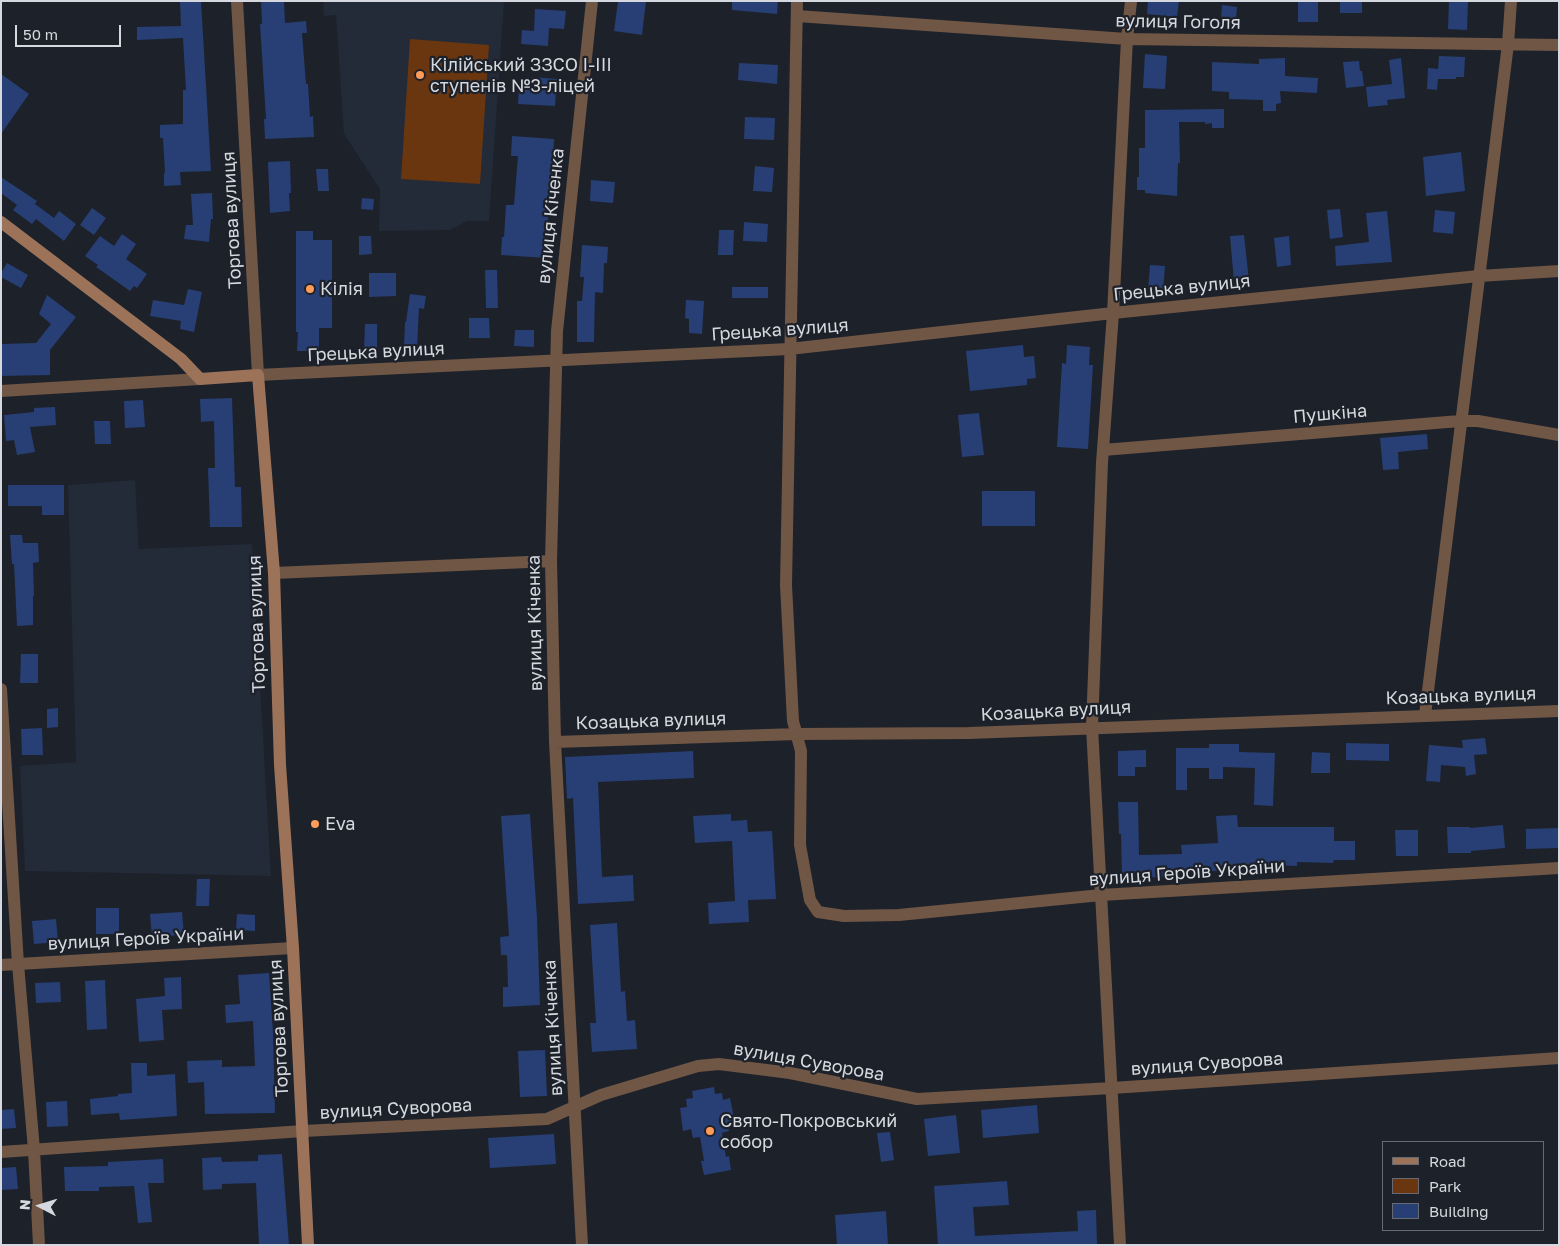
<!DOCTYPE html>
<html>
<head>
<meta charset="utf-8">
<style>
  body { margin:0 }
  #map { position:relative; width:1560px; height:1246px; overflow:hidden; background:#1d212a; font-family:"Golos Text",sans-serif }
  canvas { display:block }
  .frame { position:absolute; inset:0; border:2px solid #d5d8de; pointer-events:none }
  .legend { position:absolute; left:1382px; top:1141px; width:162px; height:90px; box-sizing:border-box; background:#1d212a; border:1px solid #676a72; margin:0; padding:6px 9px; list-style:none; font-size:15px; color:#d5d8de }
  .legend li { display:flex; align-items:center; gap:10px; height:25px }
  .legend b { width:25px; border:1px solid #676a72 }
  .north { position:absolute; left:15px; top:1181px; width:50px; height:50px; -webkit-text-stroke:4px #1d212a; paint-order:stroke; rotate:275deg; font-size:14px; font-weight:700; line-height:20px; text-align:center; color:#d5d8de }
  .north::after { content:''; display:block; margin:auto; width:18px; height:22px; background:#d5d8de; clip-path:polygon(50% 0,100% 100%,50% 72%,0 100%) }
  .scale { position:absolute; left:15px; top:25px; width:106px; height:22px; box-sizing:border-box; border:2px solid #d5d8de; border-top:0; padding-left:6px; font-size:15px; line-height:18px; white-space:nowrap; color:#d5d8de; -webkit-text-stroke:4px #1d212a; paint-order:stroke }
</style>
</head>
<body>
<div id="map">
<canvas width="1560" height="1246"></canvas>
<div class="frame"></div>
<ul class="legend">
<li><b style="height:6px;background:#9c7359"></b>Road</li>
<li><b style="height:14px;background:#6a360f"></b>Park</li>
<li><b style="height:14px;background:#273f74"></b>Building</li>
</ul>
<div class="north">N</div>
<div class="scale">50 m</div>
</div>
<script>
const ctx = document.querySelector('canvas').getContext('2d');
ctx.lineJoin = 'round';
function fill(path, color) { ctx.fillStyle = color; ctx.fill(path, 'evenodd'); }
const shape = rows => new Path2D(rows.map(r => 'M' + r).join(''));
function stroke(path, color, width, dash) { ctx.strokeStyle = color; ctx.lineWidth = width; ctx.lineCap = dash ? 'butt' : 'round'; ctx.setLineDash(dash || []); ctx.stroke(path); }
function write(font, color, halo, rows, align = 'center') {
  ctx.font = font + ' "Golos Text",sans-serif'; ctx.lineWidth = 4.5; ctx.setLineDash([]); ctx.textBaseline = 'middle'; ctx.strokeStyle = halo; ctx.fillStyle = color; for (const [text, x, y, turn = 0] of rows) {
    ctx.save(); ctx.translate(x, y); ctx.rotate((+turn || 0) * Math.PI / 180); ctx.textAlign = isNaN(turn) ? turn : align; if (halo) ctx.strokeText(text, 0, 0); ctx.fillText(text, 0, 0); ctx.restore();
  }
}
fill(shape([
  [323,1,504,1,489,221,467,221,450,230,379,231,380,189,344,134,336,15,324,16],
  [135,480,139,549,252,544,271,876,25,871,20,766,76,762,68,485]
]), '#232a38');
fill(shape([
  [410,39,489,45,480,184,401,179]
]), '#6a360f');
fill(shape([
  [180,1,201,1,211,171,180,172,181,185,164,186,164,173,165,173,163,138,160,138,160,125,183,124,183,90,186,90,183,38,137,40,137,27,181,26],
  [261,1,284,1,285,23,306,21,307,33,302,33,306,84,308,84,310,117,313,116,314,137,265,139,264,119,266,119,260,24,262,24],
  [618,1,646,1,642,35,614,31],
  [732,1,778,1,777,14,732,10],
  [1148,1,1179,1,1177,17,1147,14],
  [1298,1,1318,1,1318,22,1298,22],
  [1340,1,1362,1,1362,13,1340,13],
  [1449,1,1468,1,1467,30,1448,29],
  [1222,5,1237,7,1236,19,1221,18],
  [535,9,566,11,564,29,549,28,548,46,521,44,522,30,534,31],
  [1145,54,1167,56,1165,89,1143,88],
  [1439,56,1465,57,1464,77,1456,77,1456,79,1438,79,1437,90,1427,89,1428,68,1438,69],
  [1285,58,1285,76,1318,78,1317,93,1280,91,1281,103,1276,104,1276,111,1263,111,1263,100,1229,99,1229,92,1212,91,1212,62,1259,64,1259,59],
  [1401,58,1405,98,1387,100,1388,105,1368,107,1366,87,1392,84,1389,60],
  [1359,61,1360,71,1362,71,1364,86,1346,88,1343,62],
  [739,63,778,65,777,84,738,80],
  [1,74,29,94,1,134],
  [532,77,557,79,555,106,518,104,519,88,531,89],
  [1224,109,1224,128,1212,128,1212,123,1205,124,1205,122,1179,122,1180,163,1178,163,1177,196,1145,193,1145,190,1137,190,1137,177,1139,177,1139,148,1145,148,1145,110],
  [745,117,775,118,774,140,744,139],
  [512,136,554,139,552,183,550,183,546,258,501,255,502,237,504,237,506,205,514,205,518,156,511,156],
  [1461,152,1465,191,1426,196,1423,157],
  [290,161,291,193,289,193,290,211,270,213,268,162],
  [755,166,774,168,772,192,753,191],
  [316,169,328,169,329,191,318,191],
  [1,177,37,201,35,204,54,218,59,211,76,224,64,241,36,219,32,224,13,210,17,205,1,193],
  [591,180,615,182,613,203,590,201],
  [212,193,213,219,211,219,209,242,184,239,186,225,193,225,191,194],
  [362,198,374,199,373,210,361,209],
  [92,208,106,218,94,235,80,225],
  [1340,209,1343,237,1330,239,1327,210],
  [1435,210,1455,212,1453,234,1433,232],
  [1387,211,1392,262,1336,266,1335,246,1369,242,1366,213],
  [744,222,768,224,767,242,743,241],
  [719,230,734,230,733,255,718,255],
  [296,231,313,231,313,240,332,240,332,328,319,328,319,351,297,351,298,332,296,332],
  [122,234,136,244,126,259,147,274,137,288,134,286,130,291,96,267,98,265,85,256,100,236,114,246],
  [1244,235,1249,281,1234,282,1230,236],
  [359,236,371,236,372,254,359,255],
  [1289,236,1291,265,1277,267,1274,238],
  [582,245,608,247,607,263,604,263,603,293,595,292,594,342,577,342,577,301,582,301,584,277,580,277],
  [7,263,28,275,21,288,1,277,1,273],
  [1150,265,1165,266,1163,292,1148,291],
  [485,270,497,270,498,308,486,308],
  [369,273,396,273,396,296,369,297],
  [732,287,768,287,768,298,732,298],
  [188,289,202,292,194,332,180,329,181,321,150,316,153,300,184,305],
  [410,294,426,296,424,309,419,308,417,348,404,347,405,322,406,322],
  [47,295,76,317,50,350,50,375,1,376,1,344,36,343,51,324,39,314],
  [686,300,704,301,702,334,689,333,689,319,685,318],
  [469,318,489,318,490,338,469,338],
  [365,324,377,324,377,351,364,351],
  [515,330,534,330,534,347,514,346],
  [1023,345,1024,357,1034,356,1036,378,1027,379,1027,385,970,391,966,351],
  [1067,345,1090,347,1089,365,1093,365,1088,449,1057,447,1062,363,1066,364],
  [232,398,235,487,241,487,242,527,210,527,208,468,215,468,214,421,201,422,200,399],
  [143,400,145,427,125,428,124,401],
  [55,407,56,425,30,427,35,452,17,455,14,440,6,441,4,415,34,412,34,408],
  [979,413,984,455,962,457,958,415],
  [94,421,110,421,111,444,95,444],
  [1427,434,1428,449,1398,452,1399,469,1383,470,1380,438],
  [8,485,64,485,64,515,42,515,42,506,8,506],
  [982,491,1035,491,1035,526,982,526],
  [10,535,22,535,23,543,38,543,39,562,33,563,34,596,33,596,33,625,17,626,14,564,12,564],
  [21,654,38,654,38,683,20,683],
  [58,708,58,727,47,728,47,709],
  [42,728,43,755,22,755,21,729],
  [1485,738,1487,754,1474,755,1476,774,1466,776,1465,767,1441,765,1440,782,1426,781,1429,745,1463,748,1462,740],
  [1346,743,1389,744,1389,761,1346,760],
  [1209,744,1239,744,1239,752,1275,753,1273,806,1254,805,1255,768,1223,767,1223,779,1209,779,1209,768,1187,768,1187,790,1176,790,1176,748,1209,748],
  [1146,750,1146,767,1135,767,1135,776,1118,776,1118,751],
  [693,751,694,778,598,782,602,877,633,875,634,901,578,904,573,798,567,799,565,757],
  [1312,752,1330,753,1330,773,1311,773],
  [1118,802,1138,802,1139,855,1182,854,1181,845,1218,843,1216,816,1237,815,1238,827,1334,827,1334,841,1355,841,1355,860,1334,860,1333,863,1297,862,1297,866,1270,865,1271,868,1174,873,1174,877,1122,878,1121,834,1119,834],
  [530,814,537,918,540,1005,503,1007,503,987,508,987,507,955,501,955,500,937,509,936,501,816],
  [731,814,731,821,747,820,748,832,772,831,776,899,748,900,749,922,709,924,708,903,735,901,732,841,695,843,693,816],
  [1503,825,1505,848,1471,851,1471,853,1448,853,1447,827,1470,827,1470,828],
  [1559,828,1559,848,1526,849,1526,829],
  [1395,830,1418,830,1418,856,1396,856],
  [197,879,210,879,209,906,196,906],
  [96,908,119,908,119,934,96,934],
  [182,912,184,935,152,937,150,914],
  [237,914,255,915,255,931,236,930],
  [56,919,58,942,34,944,32,921],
  [617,923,621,992,625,991,627,1021,635,1020,637,1049,592,1052,590,1023,596,1023,590,925],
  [269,973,273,1032,275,1113,205,1114,204,1082,188,1083,187,1061,222,1060,222,1067,255,1066,253,1021,226,1023,225,1005,240,1004,238,975],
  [181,977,182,1009,162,1010,164,1040,139,1042,136,999,165,996,164,978],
  [105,980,107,1029,87,1030,85,981],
  [60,982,61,1002,36,1003,35,983],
  [545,1050,547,1096,520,1097,518,1051],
  [131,1063,147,1063,147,1076,175,1074,177,1116,120,1120,119,1113,91,1115,90,1099,118,1096,118,1094,132,1093],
  [714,1087,715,1094,722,1093,723,1100,730,1098,735,1123,727,1124,729,1131,722,1133,726,1157,729,1156,731,1170,704,1175,701,1161,704,1161,700,1137,693,1138,691,1129,683,1131,680,1108,687,1107,686,1099,693,1098,692,1091],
  [67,1101,68,1126,47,1127,46,1102],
  [1037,1105,1039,1133,983,1138,981,1110],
  [14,1109,16,1128,1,1129,1,1110],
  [956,1115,960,1153,928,1156,924,1119],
  [890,1132,894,1160,881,1162,877,1133],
  [554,1134,556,1164,490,1168,488,1138],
  [282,1154,289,1245,259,1245,256,1183,222,1184,222,1189,203,1190,202,1158,221,1157,222,1162,258,1161,258,1155],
  [163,1159,164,1183,148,1183,152,1222,138,1223,134,1186,99,1187,99,1191,65,1191,64,1167,108,1166,108,1162],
  [16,1167,18,1189,1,1190,1,1168],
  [1007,1181,1009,1205,973,1207,975,1236,1078,1231,1077,1211,1096,1210,1097,1245,938,1245,934,1186],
  [886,1211,888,1245,837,1245,835,1215]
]), '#273f74');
stroke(shape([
  [237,1,258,375,789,349,1113,313,1479,276,1559,271],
  [797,1,786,585,793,721,801,751,800,845,810,900,818,912,844,916,899,915,1101,895,1559,868],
  [797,16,1127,39,1559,45],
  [1,391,200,379],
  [1103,450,1460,421,1478,421,1559,435],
  [274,573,551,561],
  [1,689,18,964,34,1150,39,1245],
  [1425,715,1508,44,1511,1],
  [555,742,797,734,969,733,1559,711],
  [1,965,293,948],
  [1,1152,303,1131,547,1119,601,1095,698,1066,719,1064,790,1073,917,1099,1112,1088,1559,1058],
  [582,1245,555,742,551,561,557,331,592,1],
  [1120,1245,1092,727,1102,463,1113,313,1127,39,1131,1]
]), '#705645', 12);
stroke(shape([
  [1,222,181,359,200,379,258,375,274,573,280,765,293,948,308,1245]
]), '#9c7359', 12);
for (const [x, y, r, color] of [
  [420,75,5,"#fe9b58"],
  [310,289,5,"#fe9b58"],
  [315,824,5,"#fe9b58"],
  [710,1131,5,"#fe9b58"]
]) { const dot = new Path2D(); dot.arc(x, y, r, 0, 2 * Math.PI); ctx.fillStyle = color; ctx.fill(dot); stroke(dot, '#1d212a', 2); }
write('18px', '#d5d8de', '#1d212a', [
  ["вулиця Гоголя",1178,22,1],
  ["вулиця Кіченка",551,216,-84],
  ["Торгова вулиця",232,220,-93],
  ["Грецька вулиця",1182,288,-6],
  ["Грецька вулиця",780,330,-4],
  ["Грецька вулиця",376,352,-3],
  ["Пушкіна",1330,414,-5],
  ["вулиця Кіченка",535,623,-91],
  ["Торгова вулиця",257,624,-92],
  ["Козацька вулиця",1461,696,-2],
  ["Козацька вулиця",1056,711,-3],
  ["Козацька вулиця",651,721,-2],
  ["вулиця Героїв України",1187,873,-4],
  ["вулиця Героїв України",146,939,-3],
  ["Торгова вулиця",279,1028,-93],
  ["вулиця Кіченка",553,1028,-93],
  ["вулиця Суворова",809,1062,10],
  ["вулиця Суворова",1207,1064,-4],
  ["вулиця Суворова",396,1109,-3]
]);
write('18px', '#d5d8de', '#1d212a', [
  ["Кілійський ЗЗСО І-ІІІ",430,65],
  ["ступенів №3-ліцей",430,86],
  ["Кілія",320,289],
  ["Eva",325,824],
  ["Свято-Покровський",720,1121],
  ["собор",720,1142]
], 'left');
</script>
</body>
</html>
